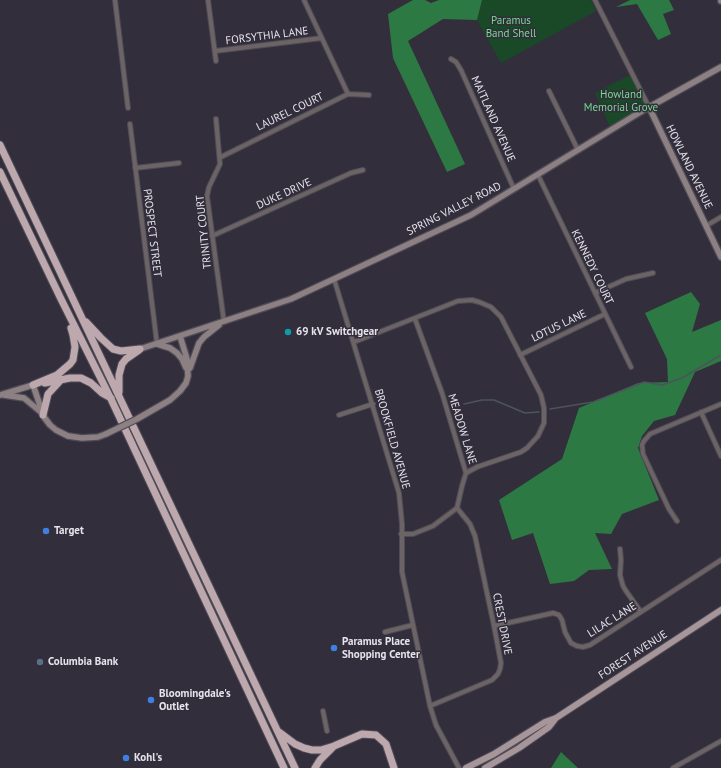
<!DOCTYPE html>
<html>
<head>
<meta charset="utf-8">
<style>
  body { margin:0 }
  canvas { display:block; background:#322e3b }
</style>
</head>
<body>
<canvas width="721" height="768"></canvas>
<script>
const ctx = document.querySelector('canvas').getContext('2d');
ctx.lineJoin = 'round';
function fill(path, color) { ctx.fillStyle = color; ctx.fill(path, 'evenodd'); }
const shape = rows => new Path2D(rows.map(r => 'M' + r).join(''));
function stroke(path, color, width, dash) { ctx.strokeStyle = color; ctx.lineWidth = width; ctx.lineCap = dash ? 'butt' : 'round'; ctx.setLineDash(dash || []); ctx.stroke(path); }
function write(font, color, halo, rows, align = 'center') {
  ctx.font = font + ' "PT Sans",sans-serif'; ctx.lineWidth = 3; ctx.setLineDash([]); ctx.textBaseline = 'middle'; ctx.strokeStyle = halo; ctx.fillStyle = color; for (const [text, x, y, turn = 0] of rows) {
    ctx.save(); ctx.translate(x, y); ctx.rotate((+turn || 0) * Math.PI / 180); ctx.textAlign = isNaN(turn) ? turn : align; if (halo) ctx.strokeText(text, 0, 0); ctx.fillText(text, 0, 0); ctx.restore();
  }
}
fill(shape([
  [482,0,591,0,596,11,501,63,477,20],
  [632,74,649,107,611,129,595,93]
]), '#194927');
fill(shape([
  [413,0,425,0,431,3,439,0,482,0,477,20,443,19,408,41,465,164,447,172,393,58,388,14],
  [630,0,669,0,674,10,663,14,671,34,658,40,637,4,616,7],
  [691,292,700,304,692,332,721,320,721,361,695,372,675,415,654,421,642,436,638,448,659,500,622,514,611,534,595,533,612,569,589,570,574,581,550,584,533,533,512,540,499,500,562,459,579,408,638,383,668,382,667,359,645,313],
  [561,752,578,768,551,768]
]), '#2d7944');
stroke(shape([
  [464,404,482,400,494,400,525,413,539,412],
  [550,409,593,402,644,382,662,385,682,378,721,355]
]), '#4b545a', 1.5);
const street = shape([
  [115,0,128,108],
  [208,0,216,61],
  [304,0,348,94],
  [595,0,649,107],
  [215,51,322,38],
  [451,59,456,62,461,70,514,189],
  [549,91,578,150],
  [216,119,220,164,209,187,207,196,224,322],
  [130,124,157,344],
  [221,157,348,94,369,95],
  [135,168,179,163],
  [538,175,631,367],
  [706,226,721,217],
  [212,236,351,173,363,170],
  [334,279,399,493,402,524,402,572,430,706,436,725,459,768],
  [595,293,626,279,653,273],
  [354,342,458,301,472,300,479,302,491,307,501,317,541,395,544,408,544,423,538,436,527,448,521,452,477,467,466,473],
  [520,355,605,314],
  [701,412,721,456],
  [339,415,373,404],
  [677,521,669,509,643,454,642,445,644,441,650,434,721,404],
  [401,534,413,534,433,526,457,508,462,486,466,473,442,393,415,319],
  [620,549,621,560,620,575,623,586,626,591,641,612],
  [494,626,553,613,559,615,562,620,565,632,571,643,577,646,583,647,590,645,721,560],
  [385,632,413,625],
  [430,706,492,680,498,674,500,669,501,663,494,626,475,536,470,524,457,508],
  [323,711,327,731],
  [673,768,721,741]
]);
const secondary = shape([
  [721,0,721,1],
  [649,107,721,257],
  [157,344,170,348,177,353,182,359,186,368],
  [140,349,291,299,471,215,642,111,721,67],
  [190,368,199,343,204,337,219,325],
  [0,395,33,385,44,417,50,425,56,430,68,436,82,438,98,437,106,434],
  [4,395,24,398,42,413],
  [137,419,170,400,180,391,186,383,188,376,187,359,180,336]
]);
const primary = shape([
  [466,768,494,754,545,722,556,718,721,610],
  [485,768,519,748,549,727,556,718]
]);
const highway = shape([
  [0,145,295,768],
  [0,172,61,299,111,399,284,768],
  [86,322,101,338,113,349,121,351,140,349],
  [45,383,70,378,81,378,91,383,102,393,111,398],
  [33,385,57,375,70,364,73,360,75,347,73,335,71,328],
  [119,392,119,375,122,364,126,359,139,350],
  [43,415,48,394,60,381],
  [279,732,295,744,304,748,312,750,321,750,334,746,362,734,376,735,386,744,394,768],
  [315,768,320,760,333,747]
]);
stroke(street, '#4f4b57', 6);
stroke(secondary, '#4f4b57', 8);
stroke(primary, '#4f4b57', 8);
stroke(highway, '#4f4b57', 9);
stroke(street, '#6c6365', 4);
stroke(secondary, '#8d8082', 5.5);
stroke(primary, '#a69599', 6);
stroke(highway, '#bda9ad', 7);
const secondaryBridge = shape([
  [106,434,137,419]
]);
stroke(secondaryBridge, '#4f4b57', 8, []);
stroke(secondaryBridge, '#8d8082', 5.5);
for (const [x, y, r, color] of [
  [288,332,4,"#0f9aa8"],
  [46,531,4,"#3f7fe0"],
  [334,648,4,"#3f7fe0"],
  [40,662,4,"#5c6f8a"],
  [151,700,4,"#3f7fe0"],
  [126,758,4,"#3f7fe0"]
]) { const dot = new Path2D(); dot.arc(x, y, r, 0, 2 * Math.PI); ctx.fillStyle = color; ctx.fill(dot); stroke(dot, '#322e3b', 1.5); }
write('11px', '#77db90', '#322e3b', [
  ["Paramus",511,21],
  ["Band Shell",511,34],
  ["Howland",621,95],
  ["Memorial Grove",621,108]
]);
write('11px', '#e6e3ec', '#322e3b', [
  ["FORSYTHIA LANE",267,36,-7],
  ["LAUREL COURT",290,112,-26],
  ["MAITLAND AVENUE",493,119,66],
  ["HOWLAND AVENUE",689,167,64],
  ["DUKE DRIVE",284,194,-25],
  ["SPRING VALLEY ROAD",454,209,-27],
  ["TRINITY COURT",204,232,-96],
  ["PROSPECT STREET",152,233,83],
  ["KENNEDY COURT",592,267,64],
  ["LOTUS LANE",559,326,-26],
  ["MEADOW LANE",462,429,73],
  ["BROOKFIELD AVENUE",392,439,74],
  ["LILAC LANE",612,620,-32],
  ["CREST DRIVE",502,624,79],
  ["FOREST AVENUE",633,655,-33]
]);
write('bold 11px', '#e6e3ec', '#322e3b', [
  ["69 kV Switchgear",296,332],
  ["Target",54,531],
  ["Paramus Place",342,642],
  ["Shopping Center",342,655],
  ["Columbia Bank",48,662],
  ["Bloomingdale's",159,694],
  ["Outlet",159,707],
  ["Kohl's",134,758]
], 'left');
</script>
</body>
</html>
